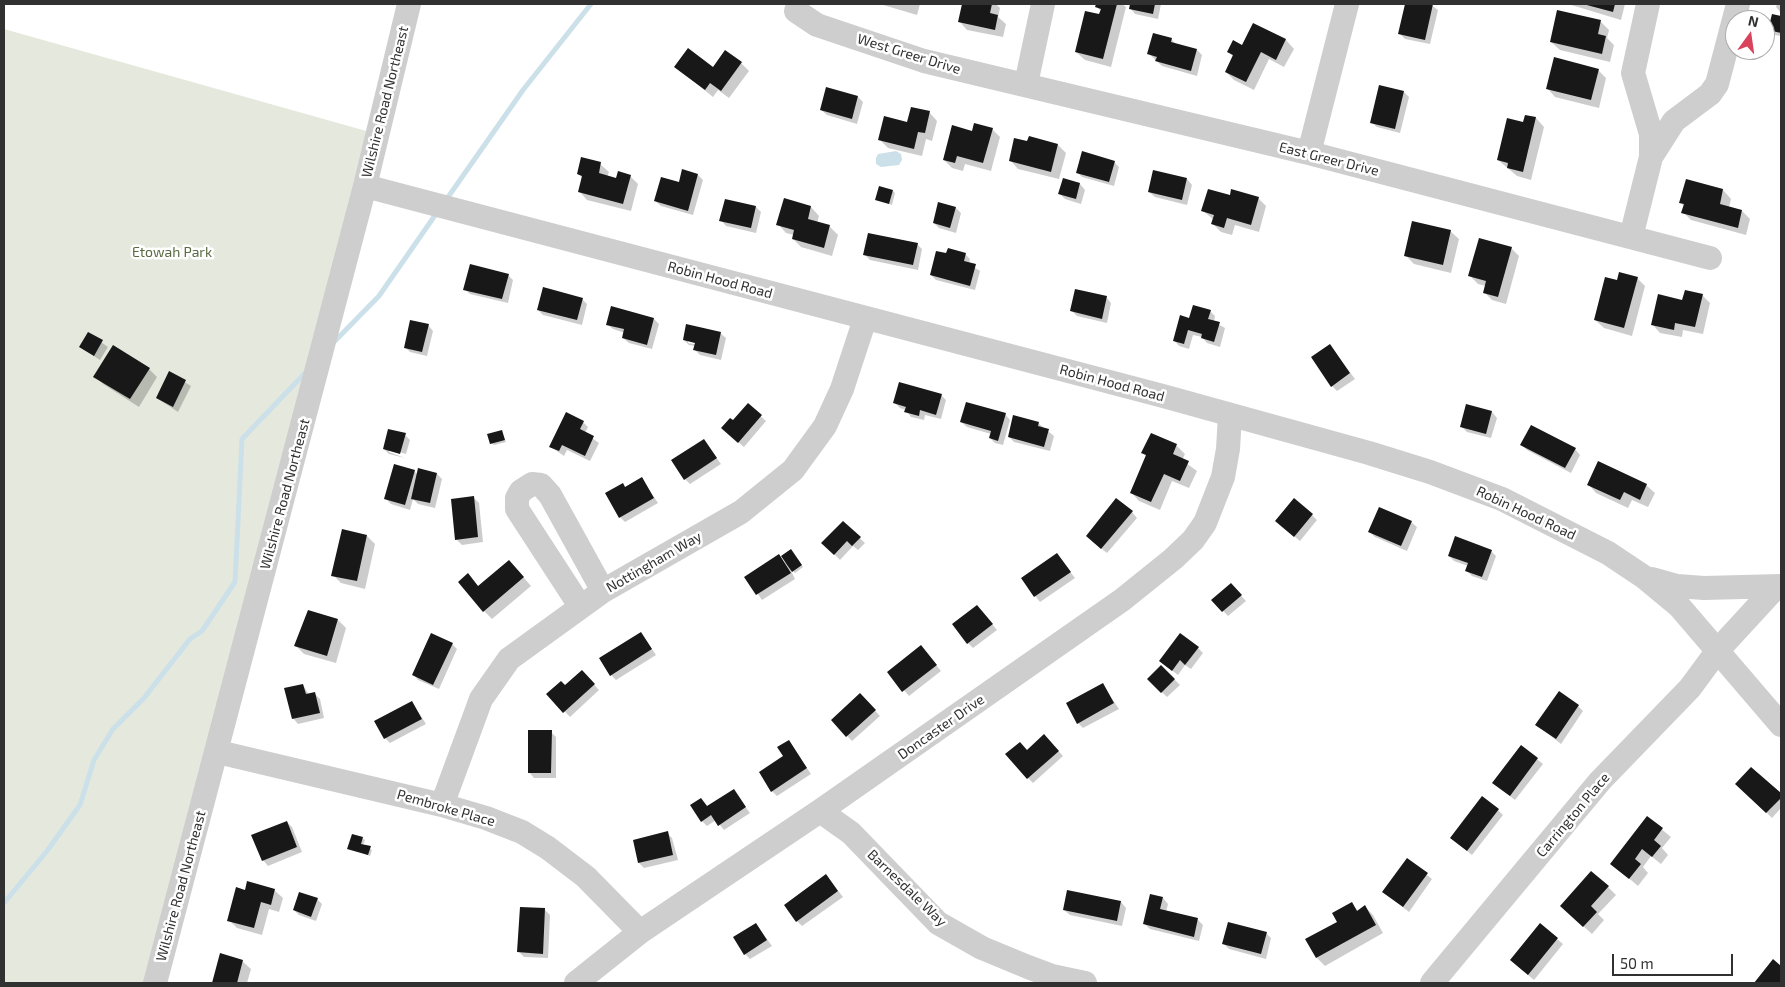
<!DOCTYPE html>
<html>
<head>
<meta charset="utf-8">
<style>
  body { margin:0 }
  #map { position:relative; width:1785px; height:987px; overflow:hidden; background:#fff; font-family:"Exo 2",sans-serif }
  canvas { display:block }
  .frame { position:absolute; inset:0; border:5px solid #313131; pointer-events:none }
  .north { position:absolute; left:1725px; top:10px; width:50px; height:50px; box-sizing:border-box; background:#fff; border:1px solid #adadad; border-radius:50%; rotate:14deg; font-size:14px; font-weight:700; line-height:20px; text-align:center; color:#313131 }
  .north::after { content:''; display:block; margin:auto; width:18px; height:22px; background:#d9425b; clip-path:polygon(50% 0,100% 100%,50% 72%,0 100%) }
  .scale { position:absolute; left:1612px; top:954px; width:121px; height:22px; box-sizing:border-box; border:2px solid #313131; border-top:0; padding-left:6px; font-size:15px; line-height:18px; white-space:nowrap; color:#313131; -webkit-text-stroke:4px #fff; paint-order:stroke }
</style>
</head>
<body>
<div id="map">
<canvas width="1785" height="987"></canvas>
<div class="frame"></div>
<div class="north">N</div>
<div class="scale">50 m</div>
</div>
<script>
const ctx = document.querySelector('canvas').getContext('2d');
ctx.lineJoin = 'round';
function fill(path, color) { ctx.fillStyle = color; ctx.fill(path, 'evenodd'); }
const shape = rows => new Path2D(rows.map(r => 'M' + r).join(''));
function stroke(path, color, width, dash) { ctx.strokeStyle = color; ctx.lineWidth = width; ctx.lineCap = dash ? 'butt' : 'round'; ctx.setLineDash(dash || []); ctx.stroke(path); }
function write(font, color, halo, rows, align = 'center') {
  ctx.font = font + ' "Exo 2",sans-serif'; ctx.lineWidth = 5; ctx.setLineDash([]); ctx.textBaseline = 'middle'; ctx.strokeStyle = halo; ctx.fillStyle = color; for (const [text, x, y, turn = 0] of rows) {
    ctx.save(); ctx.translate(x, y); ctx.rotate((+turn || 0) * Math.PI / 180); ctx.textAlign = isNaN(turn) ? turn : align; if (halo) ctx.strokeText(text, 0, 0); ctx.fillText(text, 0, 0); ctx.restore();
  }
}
fill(shape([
  [4,29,377,134,154,983,4,983]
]), '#e5e9dd');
fill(shape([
  [896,151,901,154,902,160,899,165,881,167,876,164,876,158,878,154]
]), '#cbe0e9');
fill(shape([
  [880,4,920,4,917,15],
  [963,4,996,4,1000,8,998,17,1006,24,1003,37,967,30,959,21],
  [1097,4,1122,4,1126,7,1111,67,1085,60,1076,52,1100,16,1101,11,1097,7],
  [1131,4,1161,4,1158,19,1135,14,1130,8],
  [1407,4,1430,4,1438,10,1430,44,1405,39,1400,34],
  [1568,4,1625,4,1621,20],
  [1777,4,1781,4,1781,13,1776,7],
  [1558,12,1601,22,1609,30,1607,38,1614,45,1610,62,1560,50,1551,42],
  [1773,16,1781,17,1781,36,1775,35,1770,29],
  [1253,24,1286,40,1294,49,1284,67,1269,59,1254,90,1234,80,1226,72,1234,57,1228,52,1242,46],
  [1171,39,1177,45,1197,50,1202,55,1197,76,1162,66,1149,54],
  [741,63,749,71,729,98,718,90,713,97,676,67,713,68],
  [1598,70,1606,78,1599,108,1555,97,1547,88],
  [827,89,858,97,863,102,857,124,827,115,821,110],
  [1404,92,1409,97,1400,133,1377,127,1371,122],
  [929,112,937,121,932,141,926,139,922,156,888,148,880,140],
  [1526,116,1536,118,1544,127,1531,180,1517,176,1498,160,1524,123],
  [992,129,1000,137,991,171,965,164,963,171,952,168,944,160,973,132],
  [1058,145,1066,153,1059,179,1018,169,1010,160],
  [1114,162,1119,167,1114,186,1082,177,1077,172],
  [600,164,609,172,607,177,617,179,630,176,638,184,631,211,587,200,579,191,583,178,578,174],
  [698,175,703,180,693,215,661,206,655,201],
  [1187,179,1192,185,1187,205,1155,197,1149,192],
  [1064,180,1080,184,1085,190,1081,204,1065,199,1060,194],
  [1723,190,1731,199,1729,207,1742,211,1750,219,1746,235,1691,220,1683,212,1684,206,1681,203],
  [893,191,895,193,892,205,876,199],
  [1231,197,1258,198,1266,206,1259,232,1235,225,1232,235,1221,232,1213,224,1214,220,1203,211],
  [725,200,756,207,761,212,756,233,726,226,721,220],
  [784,200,811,207,819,216,817,223,830,227,838,235,832,256,801,247,793,239,794,235,786,233,778,224],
  [956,208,961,213,956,233,939,228,934,223],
  [1450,231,1459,239,1451,273,1414,264,1406,256],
  [917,244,922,249,918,270,870,260,864,254],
  [1511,248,1519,256,1506,304,1492,300,1484,292,1486,286,1478,284,1470,276],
  [965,254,970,259,969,264,980,271,975,290,936,280,931,275,947,255],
  [508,275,513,280,508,303,470,294,465,289],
  [1637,278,1645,286,1632,336,1604,328,1595,320],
  [1702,295,1710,303,1703,334,1683,330,1682,337,1660,333,1652,324,1683,301],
  [1106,297,1111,303,1107,323,1077,316,1072,311],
  [582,299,587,304,582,325,543,315,538,310],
  [1210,311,1215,316,1214,322,1225,328,1220,347,1207,343,1202,337,1193,335,1189,349,1179,346,1174,340,1190,319],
  [654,319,659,324,652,349,629,343,623,338,625,333,613,329,607,324],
  [428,325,433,331,427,356,410,352,405,347],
  [88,333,108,347,100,360,80,347],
  [720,333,726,338,721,360,700,355,695,350,695,346,689,345,684,340],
  [688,340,701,345,688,343],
  [1330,346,1355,379,1337,391,1332,386],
  [149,369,157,377,139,407,103,384,95,376],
  [170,373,191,386,178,412,157,398],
  [941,395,946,400,941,419,925,415,924,420,911,417,906,410,900,408,895,403],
  [748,405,766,421,744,447,728,433,733,422],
  [1467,406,1492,412,1497,418,1491,438,1467,432,1461,426],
  [1005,414,1010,420,1003,445,995,443,990,438,991,434,967,427,961,422],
  [583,422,588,427,585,433,599,443,590,461,567,450,564,456,551,447],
  [1038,423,1054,436,1050,451,1014,442,1009,437],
  [501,431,506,442,494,445,491,443],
  [1151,434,1176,445,1185,454,1182,460,1197,471,1189,488,1172,481,1160,510,1139,501,1131,492,1147,457,1143,453],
  [405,435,410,440,406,454,389,449,389,452,405,458,389,454,384,449],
  [704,441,721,464,690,484,685,479],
  [1522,445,1575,449,1580,455,1571,473,1527,450],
  [1599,463,1646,485,1655,493,1648,507,1632,500,1628,508,1596,493,1588,484],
  [414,471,418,475,437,474,442,479,435,508,418,504,413,499,410,510,391,504,386,499],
  [642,479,658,503,625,522,620,517,622,484,626,488],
  [473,497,479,503,483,542,462,545,456,539],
  [1132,512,1137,518,1107,553,1092,541],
  [1312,515,1317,520,1300,541,1282,526],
  [843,522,865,543,858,550,853,546,840,560,823,543],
  [1411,522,1417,527,1407,551,1375,537,1370,532],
  [367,536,375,544,365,589,341,583,333,575],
  [1491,551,1496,556,1487,581,1472,576,1467,571,1468,566,1454,561,1449,556],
  [793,553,803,567,795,573,789,567,795,579,762,600,746,577,779,556,785,563],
  [1057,555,1075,578,1040,602,1022,579],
  [517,570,531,586,492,619,484,611,468,575,479,587],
  [1231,585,1246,601,1228,616,1213,600],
  [982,612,997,630,973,648,968,643],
  [338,620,346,628,336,663,304,654,296,646],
  [641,633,656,655,616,680,611,675],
  [452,644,457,649,439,689,418,680,413,674],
  [921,647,941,671,909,696,889,672],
  [1198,648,1203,653,1191,669,1185,665,1178,675,1166,666],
  [1161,666,1180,685,1167,697,1148,679],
  [582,672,599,690,570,717,548,694,565,687],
  [1102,684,1119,709,1083,728,1078,723],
  [303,685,309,695,315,694,320,699,324,718,298,724,293,718],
  [865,700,880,716,852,741,832,720],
  [412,702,426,724,390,743,385,738],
  [1578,706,1583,711,1561,744,1537,725],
  [551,732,556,737,556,778,534,778,529,772],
  [1049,741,1063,756,1033,783,1028,778,1027,751],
  [789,742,811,774,777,796,772,791],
  [1522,747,1543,764,1515,800,1499,788],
  [1751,768,1781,795,1781,808,1772,818,1737,784],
  [733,790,750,813,724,830,716,820,707,826,702,821,701,799,708,807],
  [1498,810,1503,815,1472,855,1451,838],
  [1648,818,1671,837,1662,848,1668,855,1661,864,1651,856,1643,867,1648,873,1638,886,1612,864],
  [287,822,292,827,302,852,268,866,263,860],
  [667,833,672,838,678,860,644,868,639,863],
  [362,838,365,840,363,845,372,850,370,856,349,848],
  [1407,860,1432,879,1409,912,1384,892],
  [826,875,843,897,802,926,797,921],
  [1608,887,1616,895,1598,914,1604,920,1592,934,1570,914],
  [274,890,283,898,279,912,269,909,262,935,237,928,229,920],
  [1163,898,1168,904,1166,912,1198,920,1203,925,1199,941,1150,929,1145,924],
  [317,899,322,904,316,921,299,915,294,910],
  [1121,902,1126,908,1122,926,1070,915,1064,910],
  [1352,904,1358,911,1365,907,1373,915,1383,933,1325,966,1317,958],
  [521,908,545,910,550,915,548,958,524,957,519,952],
  [756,924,772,946,750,959,745,954],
  [1540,925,1563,944,1534,980,1516,965],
  [1266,933,1271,938,1266,959,1229,949,1223,943],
  [221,955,242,961,251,969,247,983,214,983]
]), '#0003');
stroke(shape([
  [446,200,523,90,591,4],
  [333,343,379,296,438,211],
  [4,903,47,851,80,805,94,760,113,729,144,698,190,639,202,631,235,582,242,439,307,371]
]), '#cbe0e9', 5);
fill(shape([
  [962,4,992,4,990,13,998,15,995,30,958,22],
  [1096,4,1117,4,1103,59,1075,52,1085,11,1099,14,1101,9,1095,7],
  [1130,4,1155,4,1153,14,1129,9],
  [1405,4,1433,4,1425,40,1398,34],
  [1583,4,1615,4,1613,12],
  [1557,10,1601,20,1598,34,1606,36,1602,54,1550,42],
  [1772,14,1781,16,1781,33,1768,30],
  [1253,23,1286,39,1276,60,1261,52,1246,82,1225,72,1233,55,1227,52,1233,40,1242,45],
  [1153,33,1172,38,1171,42,1197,49,1191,71,1155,61,1157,57,1147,54],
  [688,48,713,67,725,50,742,62,721,91,710,83,705,90,674,67],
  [1554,57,1599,69,1591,100,1546,89],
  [1379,85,1404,91,1395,129,1370,123],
  [826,87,858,96,852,119,820,110],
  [911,107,930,111,925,133,918,132,914,149,878,140,884,116,907,122],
  [1525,115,1536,117,1523,172,1507,168,1508,163,1497,160,1507,118,1523,122],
  [974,123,993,128,983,163,957,156,955,163,943,160,952,125,972,131],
  [1029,136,1058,144,1051,172,1009,161,1014,138,1027,141],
  [1082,151,1115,161,1109,182,1076,173],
  [581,157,601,162,599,173,616,178,618,171,631,175,623,204,578,192,582,176,577,174],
  [682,169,698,174,688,211,654,201,661,177,679,182],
  [1153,170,1187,178,1182,200,1148,192],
  [1063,178,1080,183,1076,199,1058,194],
  [1686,179,1723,189,1720,204,1742,210,1738,228,1681,213,1684,204,1679,203],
  [879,186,893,190,889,204,875,200],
  [1208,189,1230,195,1231,189,1259,197,1251,225,1227,218,1224,228,1211,224,1214,215,1201,211],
  [784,198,811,206,808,219,830,225,824,248,792,239,794,230,776,225],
  [725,199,756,206,751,228,719,221],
  [938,202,956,207,950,228,933,223],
  [1412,221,1451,230,1443,265,1404,256],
  [868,233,918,243,913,265,863,255],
  [1479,238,1512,247,1498,297,1483,293,1486,281,1468,276],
  [948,248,966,253,964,261,976,264,970,286,930,275,936,251,946,253],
  [470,264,509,274,502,299,463,290],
  [1619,272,1638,277,1624,328,1594,320,1605,277,1617,280],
  [543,287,583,298,577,320,537,310],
  [1075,289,1107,296,1102,319,1070,311],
  [1685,290,1703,294,1695,327,1675,323,1674,330,1651,325,1658,294,1682,300],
  [1193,305,1211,310,1208,319,1220,322,1214,342,1201,338,1202,334,1188,330,1184,344,1173,341,1180,315,1189,318],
  [611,306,654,318,647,345,622,338,624,329,606,325],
  [410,320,429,324,422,352,404,348],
  [686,324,721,332,716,355,693,350,695,343,683,340],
  [88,332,103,340,94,356,79,347],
  [1330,344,1350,373,1331,387,1311,357],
  [113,345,150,368,130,399,93,377],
  [169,371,186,380,173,407,156,398],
  [899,382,942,394,936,415,920,410,919,416,904,412,906,407,893,403],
  [966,402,1006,413,998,441,989,438,991,431,960,422],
  [748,403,762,415,738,443,721,428,730,418,733,420],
  [1466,404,1492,411,1486,434,1460,427],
  [566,412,584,421,580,429,594,436,585,456,562,445,559,451,549,447],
  [1013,415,1039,422,1038,426,1049,429,1044,447,1008,437],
  [1531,425,1576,448,1565,468,1520,445],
  [388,429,406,433,400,454,383,449],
  [502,430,505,440,490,444,487,434],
  [1151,433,1177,444,1173,454,1189,461,1180,481,1164,474,1151,502,1130,493,1146,455,1141,453],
  [704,439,717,458,684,480,671,460],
  [1598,461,1647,484,1640,500,1624,492,1620,500,1587,485],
  [394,464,415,470,405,505,384,499],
  [418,468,437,473,430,503,411,499],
  [642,477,654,498,619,518,605,493,623,483,625,487],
  [474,496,478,537,455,540,451,499],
  [1116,498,1133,511,1101,549,1086,536],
  [1294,498,1313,514,1294,537,1275,521],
  [1379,507,1412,521,1401,546,1368,532],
  [843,521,861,537,852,546,847,541,834,555,821,543],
  [342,529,367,535,357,581,331,576],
  [1455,536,1492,550,1482,577,1465,571,1468,563,1448,556],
  [791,549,802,565,792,572,781,556],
  [1057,553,1071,572,1034,597,1021,578],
  [779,554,791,573,756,595,744,577],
  [509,560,524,577,483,612,458,582,468,573,478,586],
  [1231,583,1242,595,1222,612,1211,600],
  [977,605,993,624,967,644,952,624],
  [308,610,338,619,327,656,294,646],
  [641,632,652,649,610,676,599,658],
  [431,633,453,643,433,685,412,675],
  [1180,633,1199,647,1185,665,1180,660,1172,671,1159,661],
  [921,645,937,665,902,692,887,672],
  [1161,665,1175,679,1161,693,1147,679],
  [582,670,595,684,563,713,546,694,561,681,565,685],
  [1103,683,1114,703,1077,724,1066,703],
  [303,684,306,694,315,692,320,713,292,719,284,688],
  [1559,691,1579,705,1556,739,1535,725],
  [860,693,876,710,846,737,831,720],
  [412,701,422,719,384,739,374,721],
  [528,730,552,730,551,773,528,773],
  [1044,734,1059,751,1027,779,1005,754,1020,742,1027,750],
  [789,740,807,768,771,792,759,772,783,756,777,747],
  [1521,745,1538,758,1510,796,1492,783],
  [1751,767,1781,793,1781,798,1766,813,1735,784],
  [734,789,746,807,718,826,711,815,701,822,690,805,701,798,707,806],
  [1482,796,1499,809,1467,851,1450,838],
  [1647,816,1663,828,1654,840,1661,846,1652,857,1642,849,1635,859,1641,864,1629,879,1610,864],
  [287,821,297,847,262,861,251,835],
  [668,831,673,855,638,863,633,840],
  [352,834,363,837,361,844,371,846,368,855,347,849],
  [1407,858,1428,873,1403,907,1382,892],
  [1591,871,1609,886,1591,906,1597,912,1583,927,1560,906],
  [826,874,838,891,796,922,784,905],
  [247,881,275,889,271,905,261,902,254,928,227,921,236,887,245,890],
  [1067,890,1121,901,1117,921,1063,910],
  [299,892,318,898,311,917,293,910],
  [1150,894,1163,897,1160,909,1198,918,1194,937,1143,924],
  [1352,902,1357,911,1365,905,1376,925,1316,958,1305,939,1337,922,1332,913],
  [520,907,545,908,543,954,517,952],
  [1228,922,1267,932,1261,954,1222,944],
  [756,923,767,940,744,955,733,937],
  [1540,923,1558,938,1528,975,1510,960],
  [220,953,243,960,237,983,212,983],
  [1773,959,1781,966,1781,983,1754,983]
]), '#181818');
stroke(shape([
  [796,11,817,25,924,61,1309,153,1710,258],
  [1026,84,1043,4],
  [1309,153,1347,4],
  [1651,157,1674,121,1710,94,1717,84,1738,4],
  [365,186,1163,396,1369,453,1430,472,1502,499,1608,553,1644,577,1679,606,1781,725],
  [1631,237,1651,157,1651,134,1633,73,1648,4],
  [1652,579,1677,586,1704,588,1781,586],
  [580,606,517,509,517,498,521,491,532,484,541,485,550,495,603,591],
  [218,752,442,805,486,818,522,832,548,848,586,877,640,932],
  [442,805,481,699,509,659,603,591,741,512,793,470,825,426,842,389,865,319],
  [820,811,851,833,938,923,982,948,1028,967,1052,976,1085,983],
  [155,983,365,186,409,4],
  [576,983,640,932,820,811,1122,600,1173,559,1193,540,1205,523,1223,477,1228,449,1230,415],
  [1432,983,1600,781,1690,688,1718,650,1776,587]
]), '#cecece', 24);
write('14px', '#313131', '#fff', [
  ["West Greer Drive",909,54,17],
  ["Wilshire Road Northeast",385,102,-76],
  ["East Greer Drive",1329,159,14],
  ["Robin Hood Road",720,280,15],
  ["Robin Hood Road",1112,383,15],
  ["Wilshire Road Northeast",285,494,-75],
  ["Robin Hood Road",1526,513,25],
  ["Nottingham Way",654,562,-30],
  ["Doncaster Drive",941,727,-35],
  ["Pembroke Place",446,808,16],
  ["Carrington Place",1573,815,-50],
  ["Wilshire Road Northeast",181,886,-75],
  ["Barnesdale Way",907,888,44]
]);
write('14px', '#586a41', '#fff', [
  ["Etowah Park",172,252]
]);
</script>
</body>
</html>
